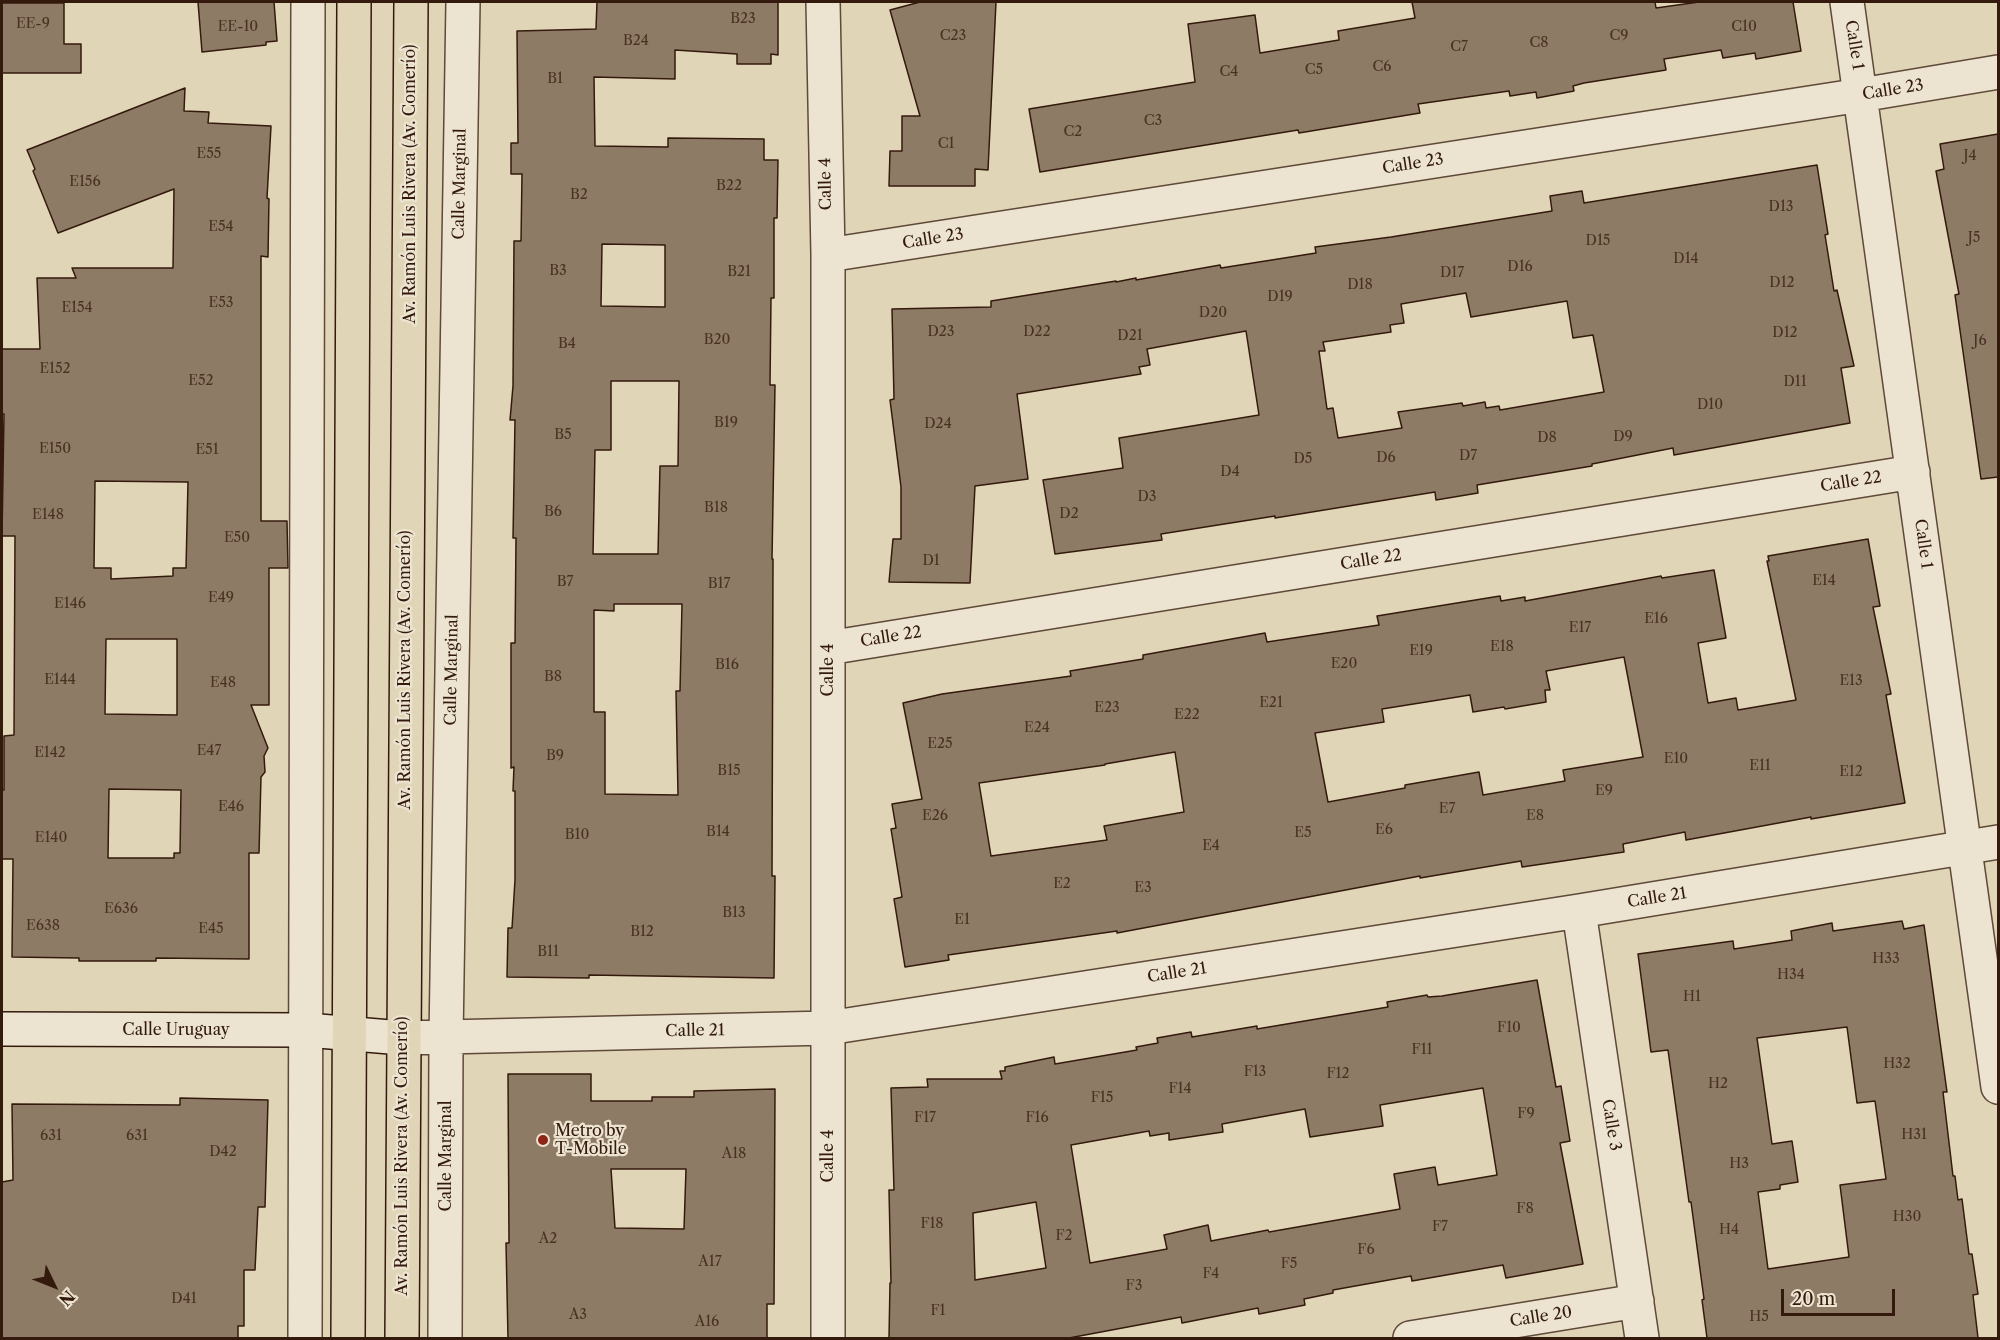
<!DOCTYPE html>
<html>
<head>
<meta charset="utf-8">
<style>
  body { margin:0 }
  #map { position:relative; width:2000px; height:1340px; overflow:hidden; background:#e1d5b8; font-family:"Libre Caslon Text",serif }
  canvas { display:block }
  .frame { position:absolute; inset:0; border:3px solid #341a0d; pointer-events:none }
  .north { position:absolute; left:24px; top:1256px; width:60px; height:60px; -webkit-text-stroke:4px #ece4d1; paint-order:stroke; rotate:133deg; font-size:16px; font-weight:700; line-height:24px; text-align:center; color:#341a0d }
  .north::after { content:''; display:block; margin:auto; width:21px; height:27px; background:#341a0d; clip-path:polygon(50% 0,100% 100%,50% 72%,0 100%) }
  .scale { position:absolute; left:1781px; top:1289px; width:114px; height:27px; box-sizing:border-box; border:3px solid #341a0d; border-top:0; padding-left:8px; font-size:18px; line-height:21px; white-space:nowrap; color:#341a0d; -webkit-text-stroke:4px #ece4d1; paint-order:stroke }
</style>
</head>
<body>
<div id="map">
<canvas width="2000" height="1340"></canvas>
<div class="frame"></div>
<div class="north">N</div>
<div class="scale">20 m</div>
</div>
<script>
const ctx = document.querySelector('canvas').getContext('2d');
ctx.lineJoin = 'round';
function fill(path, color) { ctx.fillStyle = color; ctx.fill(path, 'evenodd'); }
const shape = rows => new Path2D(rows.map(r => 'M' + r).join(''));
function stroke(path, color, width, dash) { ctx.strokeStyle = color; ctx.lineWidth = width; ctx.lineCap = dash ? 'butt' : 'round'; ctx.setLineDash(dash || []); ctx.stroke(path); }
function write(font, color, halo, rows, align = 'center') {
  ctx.font = font + ' "Libre Caslon Text",serif'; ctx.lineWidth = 4.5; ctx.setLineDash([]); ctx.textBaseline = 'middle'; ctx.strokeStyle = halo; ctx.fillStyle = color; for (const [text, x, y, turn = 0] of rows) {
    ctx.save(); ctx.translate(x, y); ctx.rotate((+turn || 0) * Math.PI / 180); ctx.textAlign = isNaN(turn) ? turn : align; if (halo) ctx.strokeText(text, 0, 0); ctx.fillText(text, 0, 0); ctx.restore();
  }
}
const building = shape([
  [198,2,274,2,277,41,266,42,266,45,202,52,198,2],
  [597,2,778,2,778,55,771,54,771,64,737,64,737,54,675,50,675,79,594,77,595,146,668,147,668,138,764,139,764,160,778,160,777,218,774,218,774,298,771,298,770,385,775,385,772,559,773,559,772,876,775,876,774,978,589,975,589,978,507,977,508,928,512,928,515,880,515,791,513,791,514,767,511,768,511,643,515,643,516,538,513,538,515,420,510,420,513,386,514,241,521,241,522,174,511,174,511,143,518,143,517,31,596,29,597,2],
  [602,244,665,245,665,307,601,306,602,244],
  [611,381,679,381,678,466,660,466,658,554,593,554,595,450,611,450,611,381],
  [614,604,682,604,680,691,676,691,678,795,605,794,605,712,594,712,594,610,614,611,614,604],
  [920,2,996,2,988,170,975,169,975,186,889,186,890,151,902,151,902,116,920,116,890,10,920,2],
  [1412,2,1655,2,1656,8,1699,2,1793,2,1801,51,1756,59,1755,53,1723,58,1721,50,1664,59,1666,70,1584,83,1573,86,1574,91,1537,98,1536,92,1510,96,1509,91,1418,104,1420,113,1299,133,1298,130,1040,172,1029,109,1195,82,1188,24,1255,15,1260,53,1339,40,1338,31,1415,18,1412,2],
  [2,3,64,3,64,44,81,44,81,73,2,73,2,3],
  [185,88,184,111,209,112,208,123,271,126,267,198,269,199,268,257,261,256,261,521,287,521,288,568,269,568,269,705,251,705,268,748,264,756,265,772,261,777,259,853,249,853,249,959,156,958,156,961,79,961,79,958,12,957,13,859,2,859,2,790,4,790,4,736,14,735,15,536,2,536,4,414,2,414,2,349,40,349,37,278,76,278,72,268,173,268,174,189,58,233,33,171,35,169,27,150,185,88],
  [95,481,188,482,186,568,173,568,173,576,111,579,111,568,94,568,95,481],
  [106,639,177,639,177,715,105,714,106,639],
  [109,789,181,790,180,853,174,853,174,858,108,858,109,789],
  [1998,134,1998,477,1981,479,1955,295,1959,294,1936,171,1944,169,1940,144,1998,134],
  [1817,165,1828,234,1825,235,1834,291,1837,290,1854,366,1841,368,1850,423,1674,455,1673,448,1592,464,1592,466,1477,485,1478,493,1436,500,1435,492,1275,518,1275,516,1161,534,1162,540,1055,554,1043,480,1123,468,1119,438,1259,415,1246,331,1147,349,1150,365,1139,367,1141,374,1017,394,1028,479,975,486,970,583,889,582,893,539,901,539,901,487,890,400,894,399,892,309,991,307,991,301,1116,281,1116,282,1136,278,1136,280,1220,265,1221,268,1316,253,1315,247,1391,237,1552,211,1550,196,1582,191,1584,203,1817,165],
  [1466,293,1471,317,1567,301,1573,338,1593,335,1604,392,1500,410,1499,406,1486,408,1485,402,1463,406,1462,403,1398,412,1402,428,1338,438,1333,408,1327,409,1319,351,1325,351,1323,342,1391,332,1390,325,1404,323,1401,304,1466,293],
  [1868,539,1880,606,1873,607,1891,694,1886,695,1905,803,1811,819,1811,817,1686,840,1685,832,1623,844,1624,852,1522,867,1521,861,1420,878,1420,876,1117,933,1117,931,948,955,949,960,905,967,894,899,902,897,891,829,896,828,892,804,922,799,903,703,942,694,1071,676,1070,671,1143,659,1143,655,1265,633,1267,642,1379,625,1377,616,1500,596,1501,601,1525,597,1525,601,1661,576,1662,578,1714,570,1726,638,1698,643,1708,703,1736,698,1738,710,1796,700,1767,561,1769,561,1768,556,1868,539],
  [1624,657,1643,757,1563,770,1565,781,1483,795,1479,772,1405,785,1405,788,1328,802,1315,733,1384,722,1382,709,1470,695,1473,712,1504,707,1505,709,1546,702,1545,690,1550,690,1546,671,1624,657],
  [1175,752,1184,812,1104,826,1107,840,991,856,979,783,1105,765,1105,764,1175,752],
  [1902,921,1904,929,1924,925,1947,1092,1943,1092,1953,1176,1955,1176,1958,1200,1962,1199,1969,1254,1972,1254,1978,1294,1973,1295,1978,1338,1707,1338,1702,1300,1704,1299,1691,1202,1689,1202,1668,1050,1651,1052,1638,954,1733,941,1734,949,1792,940,1791,931,1832,923,1833,931,1902,921],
  [1847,1027,1857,1103,1875,1101,1886,1179,1840,1185,1849,1257,1768,1269,1758,1192,1780,1189,1780,1185,1798,1182,1792,1141,1772,1144,1757,1038,1847,1027],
  [1537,980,1556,1087,1561,1086,1570,1141,1560,1143,1583,1264,1506,1278,1503,1265,1412,1281,1411,1276,1333,1290,1333,1293,1304,1299,1305,1305,1259,1314,1258,1308,1182,1323,1181,1317,1069,1338,889,1338,890,1283,891,1283,889,1190,894,1190,891,1088,928,1087,927,1079,1002,1079,1000,1071,1005,1071,1005,1067,1054,1057,1055,1064,1137,1050,1136,1047,1158,1043,1157,1038,1191,1032,1192,1037,1257,1026,1257,1029,1388,1007,1387,1002,1427,995,1428,997,1442,996,1537,980],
  [1483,1088,1497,1175,1438,1185,1435,1167,1394,1174,1400,1209,1269,1232,1268,1230,1211,1241,1208,1225,1164,1235,1167,1249,1090,1263,1071,1145,1149,1131,1150,1136,1169,1133,1169,1140,1223,1132,1222,1124,1305,1109,1310,1137,1383,1126,1380,1105,1483,1088],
  [1036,1202,1046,1268,975,1280,973,1213,1036,1202],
  [508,1074,591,1074,591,1101,652,1101,652,1097,694,1097,694,1091,775,1089,774,1304,767,1304,767,1338,508,1338,506,1243,509,1243,508,1074],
  [611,1169,686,1169,684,1229,615,1228,611,1169],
  [180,1098,268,1100,265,1207,258,1207,255,1270,244,1270,244,1326,238,1326,238,1338,2,1338,2,1182,13,1180,12,1104,180,1105,180,1098]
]);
fill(building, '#8e7b66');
stroke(building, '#341a0d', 1.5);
const street = shape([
  [823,2,828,255,828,1338],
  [1847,2,1998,1087],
  [828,255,1861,95,1998,72],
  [828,648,1913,472],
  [1579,911,1642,1338],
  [402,1038,828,1028,1579,911,1998,842],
  [305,1338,308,2],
  [445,1338,446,1037,463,2],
  [1410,1338,1637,1301]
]);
const secondary = shape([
  [2,1029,307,1030,402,1038]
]);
const primary = shape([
  [348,1338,354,2],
  [402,1338,411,2]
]);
stroke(street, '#5f4938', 36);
stroke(secondary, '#341a0d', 36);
stroke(primary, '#341a0d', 36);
stroke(street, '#ece4d1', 33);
stroke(secondary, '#ece4d1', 33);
stroke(primary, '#e1d5b8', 33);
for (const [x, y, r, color] of [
  [543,1140,6,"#8f2418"]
]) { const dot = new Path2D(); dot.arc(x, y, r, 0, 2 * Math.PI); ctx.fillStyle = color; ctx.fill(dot); stroke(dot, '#ece4d1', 2); }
write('14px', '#4a3223', null, [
  ["B23",743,19],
  ["EE-9",33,24],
  ["EE-10",238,27],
  ["C10",1744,27],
  ["C23",953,36],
  ["C9",1619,36],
  ["B24",636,41],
  ["C8",1539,43],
  ["C7",1459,47],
  ["C6",1382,67],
  ["C5",1314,70],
  ["C4",1229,72],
  ["B1",555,79],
  ["C3",1153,121],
  ["C2",1073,132],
  ["C1",946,144],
  ["E55",209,154],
  ["J4",1970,156],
  ["E156",85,182],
  ["B22",729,186],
  ["B2",579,195],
  ["D13",1781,207],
  ["E54",221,227],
  ["J5",1974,238],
  ["D15",1598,241],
  ["D14",1686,259],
  ["D16",1520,267],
  ["B3",558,271],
  ["B21",739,272],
  ["D17",1452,273],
  ["D12",1782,283],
  ["D18",1360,285],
  ["D19",1280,297],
  ["E53",221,303],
  ["E154",77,308],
  ["D20",1213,313],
  ["D23",941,332],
  ["D22",1037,332],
  ["D12",1785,333],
  ["D21",1130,336],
  ["B20",717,340],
  ["J6",1980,341],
  ["B4",567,344],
  ["E152",55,369],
  ["E52",201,381],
  ["D11",1795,382],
  ["D10",1710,405],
  ["B19",726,423],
  ["D24",938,424],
  ["B5",563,435],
  ["D9",1623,437],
  ["D8",1547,438],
  ["E150",55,449],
  ["E51",207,450],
  ["D7",1468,456],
  ["D6",1386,458],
  ["D5",1303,459],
  ["D4",1230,472],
  ["D3",1147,497],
  ["B18",716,508],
  ["B6",553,512],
  ["D2",1069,514],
  ["E148",48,515],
  ["E50",237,538],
  ["D1",931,561],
  ["E14",1824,581],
  ["B7",565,582],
  ["B17",719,584],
  ["E49",221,598],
  ["E146",70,604],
  ["E16",1656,619],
  ["E17",1580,628],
  ["E18",1502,647],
  ["E19",1421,651],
  ["E20",1344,664],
  ["B16",727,665],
  ["B8",553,677],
  ["E144",60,680],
  ["E13",1851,681],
  ["E48",223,683],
  ["E21",1271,703],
  ["E23",1107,708],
  ["E22",1187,715],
  ["E24",1037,728],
  ["E25",940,744],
  ["E47",209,751],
  ["E142",50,753],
  ["B9",555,756],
  ["E10",1676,759],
  ["E11",1760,766],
  ["B15",729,771],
  ["E12",1851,772],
  ["E9",1604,791],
  ["E46",231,807],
  ["E7",1447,809],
  ["E26",935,816],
  ["E8",1535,816],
  ["E6",1384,830],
  ["B14",718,832],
  ["E5",1303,833],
  ["B10",577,835],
  ["E140",51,838],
  ["E4",1211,846],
  ["E2",1062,884],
  ["E3",1143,888],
  ["E636",121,909],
  ["B13",734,913],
  ["E1",962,920],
  ["E638",43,926],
  ["E45",211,929],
  ["B12",642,932],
  ["B11",548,952],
  ["H33",1886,959],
  ["H34",1791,975],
  ["H1",1692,997],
  ["F10",1509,1028],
  ["F11",1422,1050],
  ["H32",1897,1064],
  ["F13",1255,1072],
  ["F12",1338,1074],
  ["H2",1718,1084],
  ["F14",1180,1089],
  ["F15",1102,1098],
  ["F9",1526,1114],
  ["F17",925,1118],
  ["F16",1037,1118],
  ["H31",1914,1135],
  ["631",51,1136],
  ["631",137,1136],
  ["D42",223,1152],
  ["A18",734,1154],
  ["H3",1739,1164],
  ["F8",1525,1209],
  ["H30",1907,1217],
  ["F18",932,1224],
  ["F7",1440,1227],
  ["H4",1729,1230],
  ["F2",1064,1236],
  ["A2",548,1239],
  ["F6",1366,1250],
  ["A17",710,1262],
  ["F5",1289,1264],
  ["F4",1211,1274],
  ["F3",1134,1286],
  ["D41",184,1299],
  ["F1",938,1311],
  ["A3",578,1315],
  ["H5",1759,1317],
  ["A16",707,1322]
]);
write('16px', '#341a0d', '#ece4d1', [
  ["Calle 1",1854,45,81],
  ["Calle 23",1893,90,-9],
  ["Calle 23",1413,164,-9],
  ["Av. Ramón Luis Rivera (Av. Comerío)",410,184,-90],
  ["Calle Marginal",460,184,-89],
  ["Calle 4",826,184,-91],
  ["Calle 23",933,239,-9],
  ["Calle 22",1851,482,-9],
  ["Calle 1",1923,544,82],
  ["Calle 22",1371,560,-9],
  ["Calle 22",891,637,-9],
  ["Av. Ramón Luis Rivera (Av. Comerío)",405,670,-90],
  ["Calle Marginal",452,670,-89],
  ["Calle 4",828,670,-90],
  ["Calle 21",1657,898,-9],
  ["Calle 21",1177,973,-9],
  ["Calle Uruguay",176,1030],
  ["Calle 21",695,1031,-1],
  ["Calle 3",1611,1125,81],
  ["Av. Ramón Luis Rivera (Av. Comerío)",402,1156,-90],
  ["Calle Marginal",446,1156,-90],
  ["Calle 4",828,1156,-90],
  ["Calle 20",1541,1317,-9]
]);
write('16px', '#341a0d', '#ece4d1', [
  ["Metro by",555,1131],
  ["T-Mobile",555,1149]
], 'left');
</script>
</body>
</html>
